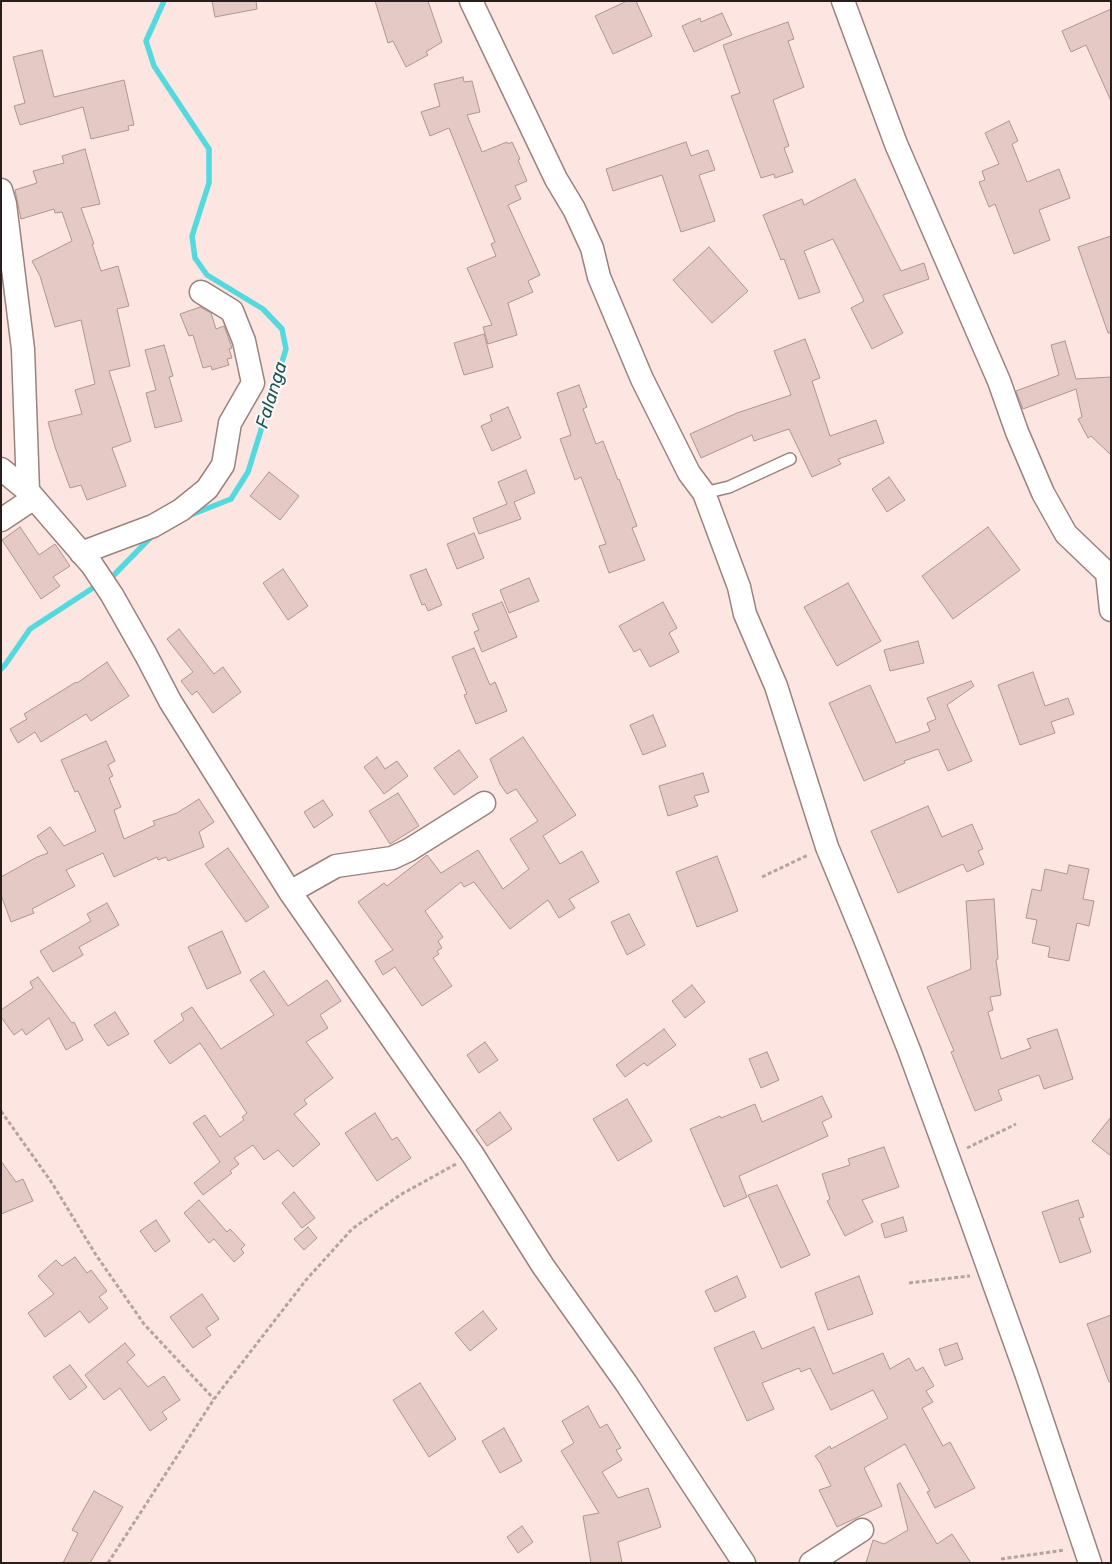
<!DOCTYPE html>
<html>
<head>
<meta charset="utf-8">
<style>
  body { margin:0 }
  #map { position:relative; width:1112px; height:1564px; overflow:hidden; background:#fde6e2; font-family:Rubik,sans-serif }
  canvas { display:block }
  .frame { position:absolute; inset:0; border:2px solid #281e1c; pointer-events:none }
</style>
</head>
<body>
<div id="map">
<canvas width="1112" height="1564"></canvas>
<div class="frame"></div>
</div>
<script>
const ctx = document.querySelector('canvas').getContext('2d');
ctx.lineJoin = 'round';
const shape = rows => new Path2D(rows.map(r => 'M' + r).join(''));
function stroke(path, color, width, dash) { ctx.strokeStyle = color; ctx.lineWidth = width; ctx.lineCap = dash ? 'butt' : 'round'; ctx.setLineDash(dash || []); ctx.stroke(path); }
function fill(path, color) { ctx.fillStyle = color; ctx.fill(path, 'evenodd'); }
function write(font, color, halo, rows, align = 'center') {
  ctx.font = font + ' Rubik,sans-serif'; ctx.lineWidth = 4.5; ctx.setLineDash([]); ctx.textBaseline = 'middle'; ctx.strokeStyle = halo; ctx.fillStyle = color; for (const [text, x, y, turn = 0] of rows) {
    ctx.save(); ctx.translate(x, y); ctx.rotate((+turn || 0) * Math.PI / 180); ctx.textAlign = isNaN(turn) ? turn : align; if (halo) ctx.strokeText(text, 0, 0); ctx.fillText(text, 0, 0); ctx.restore();
  }
}
stroke(shape([
  [164,1,146,41,154,66,209,149,209,183,192,236,195,258,207,275,263,309,282,329,286,349,248,472,231,499,188,516],
  [107,579,114,575,152,536],
  [1,669,5,665,30,629,99,584]
]), '#54dade', 5.5);
const building = shape([
  [212,1,256,1,257,9,215,17,212,1],
  [375,1,428,1,442,42,426,52,428,55,406,67,393,41,388,43,375,1],
  [627,1,636,1,652,36,613,54,595,16,627,1],
  [1111,9,1111,101,1086,45,1071,52,1062,31,1111,9],
  [722,13,732,35,694,52,682,26,700,18,701,22,722,13],
  [788,22,794,39,788,41,804,87,773,100,789,146,784,148,793,172,775,178,774,174,761,178,731,96,740,93,723,45,788,22],
  [42,50,54,97,124,80,134,125,128,126,129,130,91,139,83,107,20,125,14,106,25,103,13,57,42,50],
  [463,77,464,82,472,81,480,112,467,115,482,152,507,142,508,144,512,142,520,159,518,160,527,181,515,186,521,199,508,205,540,275,528,281,533,292,508,303,517,335,488,344,483,327,492,325,467,268,496,256,491,244,495,242,449,128,430,136,421,112,440,106,434,84,463,77],
  [1009,121,1018,141,1012,144,1027,182,1059,169,1070,198,1039,210,1050,240,1014,254,995,204,989,207,979,182,985,180,982,171,999,164,985,133,1009,121],
  [686,142,691,156,708,150,715,170,699,175,715,221,681,232,662,175,613,191,606,169,686,142],
  [85,149,100,204,81,208,94,244,92,244,101,271,118,266,129,306,117,309,130,366,109,371,131,441,112,448,126,486,87,500,81,485,70,488,55,447,48,422,82,414,75,390,95,384,81,320,55,327,40,276,32,261,72,241,62,212,55,213,54,209,21,219,15,190,37,183,33,171,64,163,62,156,85,149],
  [855,179,901,271,924,263,929,279,883,295,903,333,872,349,851,308,864,301,833,239,804,251,820,292,799,299,784,259,781,260,763,215,802,199,804,205,855,179],
  [1111,236,1111,333,1108,333,1078,247,1111,236],
  [709,247,748,291,712,323,673,280,709,247],
  [200,307,211,313,216,329,224,326,232,348,229,349,232,358,227,359,229,365,212,370,211,366,203,368,193,335,189,336,180,314,200,307],
  [484,334,493,367,464,375,454,343,484,334],
  [805,339,820,378,812,381,830,436,876,420,884,443,838,459,841,464,812,477,789,429,754,441,752,435,701,458,690,434,737,413,791,395,774,351,805,339],
  [1065,341,1076,379,1111,377,1111,455,1091,436,1088,438,1078,419,1082,417,1076,389,1023,409,1016,391,1059,375,1051,345,1065,341],
  [164,345,173,376,169,377,182,421,155,428,146,393,156,390,145,350,164,345],
  [579,385,587,407,583,409,596,444,603,441,618,480,619,479,637,526,632,528,645,560,609,573,599,546,606,544,581,477,575,480,560,439,571,435,557,393,579,385],
  [508,407,521,438,492,451,481,426,492,421,490,415,508,407],
  [526,470,535,493,514,502,521,519,479,534,473,518,507,504,498,482,526,470],
  [269,472,299,496,280,520,250,496,269,472],
  [889,477,905,500,887,512,872,489,889,477],
  [20,527,39,555,55,544,70,566,53,577,60,586,41,599,2,540,20,527],
  [988,527,1020,570,953,619,922,576,988,527],
  [474,533,484,558,457,569,447,544,474,533],
  [283,569,308,606,288,620,263,583,283,569],
  [426,569,442,605,428,611,425,604,422,605,410,575,426,569],
  [529,578,539,601,509,613,500,590,529,578],
  [848,583,881,641,837,666,804,607,848,583],
  [502,602,517,637,482,652,474,632,479,630,472,614,502,602],
  [663,602,677,628,669,633,679,652,650,667,640,649,634,652,619,626,663,602],
  [179,629,214,674,223,667,241,692,213,713,197,691,192,695,181,681,193,672,167,639,179,629],
  [918,641,924,663,890,671,884,650,918,641],
  [474,648,490,685,495,682,507,711,476,724,464,695,467,694,452,657,474,648],
  [107,662,129,696,91,721,86,714,41,742,35,732,18,743,10,729,27,719,24,714,76,682,77,683,107,662],
  [1033,672,1045,706,1068,698,1074,714,1051,722,1055,733,1020,745,998,685,1033,672],
  [971,681,974,686,947,705,972,761,948,771,938,749,904,761,905,763,864,781,829,703,870,685,896,743,930,731,927,723,936,719,927,698,971,681],
  [653,715,666,746,643,755,630,725,653,715],
  [523,737,576,815,543,836,560,864,582,851,599,882,569,899,575,908,559,918,548,900,510,929,474,882,464,887,461,882,425,911,443,937,438,941,442,948,437,951,439,954,433,958,452,986,422,1006,395,967,383,975,375,961,393,950,358,902,384,883,387,886,427,855,441,873,478,850,503,889,529,869,510,839,538,821,516,789,507,794,500,784,490,759,523,737],
  [106,741,115,761,108,765,113,776,109,778,121,807,114,810,124,839,155,825,153,821,177,813,199,799,214,822,199,832,204,847,168,861,166,857,158,860,157,857,114,877,103,853,66,870,75,886,32,909,34,913,11,922,1,895,1,877,37,857,48,853,37,836,50,827,64,846,96,831,78,791,75,792,61,760,106,741],
  [459,750,478,777,454,795,434,768,459,750],
  [377,757,385,769,397,761,408,776,384,794,364,767,377,757],
  [703,773,709,792,694,796,698,806,668,816,659,786,703,773],
  [398,793,419,826,390,844,369,811,398,793],
  [323,800,333,815,314,828,304,812,323,800],
  [928,806,942,837,972,824,983,849,978,851,984,864,967,872,963,864,898,893,871,831,928,806],
  [228,848,269,907,246,922,205,864,228,848],
  [717,856,738,911,697,927,676,872,717,856],
  [1069,865,1089,869,1083,899,1094,901,1089,926,1077,923,1069,961,1048,957,1050,947,1032,943,1037,920,1026,918,1032,889,1041,891,1045,869,1067,874,1069,865],
  [994,899,998,959,996,960,1001,995,990,997,993,1010,988,1012,1001,1059,1031,1048,1027,1039,1057,1029,1073,1079,1044,1089,1039,1075,998,1090,1002,1100,975,1111,951,1052,954,1051,927,987,971,969,966,901,994,899],
  [107,903,119,925,79,947,83,955,53,972,40,951,91,921,87,914,107,903],
  [629,914,645,945,627,955,611,922,629,914],
  [222,931,241,973,207,989,188,947,222,931],
  [264,971,288,1006,327,980,341,1001,320,1015,328,1028,306,1042,333,1078,304,1100,307,1104,294,1114,320,1144,293,1167,278,1150,264,1160,253,1145,234,1158,239,1164,230,1171,232,1173,203,1195,194,1183,220,1162,193,1123,205,1115,220,1137,244,1120,242,1117,247,1113,200,1043,170,1064,154,1041,184,1020,181,1014,192,1007,221,1049,274,1015,250,980,264,971],
  [38,977,72,1023,74,1022,83,1040,66,1050,49,1018,26,1035,22,1029,14,1035,1,1017,1,1010,33,988,30,982,38,977],
  [692,985,705,1002,685,1018,672,1001,692,985],
  [115,1012,129,1034,108,1046,94,1025,115,1012],
  [664,1029,676,1045,647,1066,644,1063,625,1077,616,1065,664,1029],
  [485,1042,498,1060,479,1073,467,1055,485,1042],
  [767,1052,779,1080,761,1088,749,1059,767,1052],
  [822,1096,832,1117,822,1122,828,1136,739,1176,747,1197,724,1207,690,1129,720,1116,721,1118,755,1104,762,1122,822,1096],
  [627,1099,652,1141,618,1161,593,1119,627,1099],
  [500,1112,512,1129,487,1146,476,1130,500,1112],
  [375,1113,392,1140,397,1137,411,1158,377,1181,345,1133,375,1113],
  [1111,1117,1111,1156,1092,1141,1111,1117],
  [884,1147,899,1187,862,1200,873,1222,845,1236,827,1201,830,1199,822,1174,850,1165,848,1159,884,1147],
  [1,1161,16,1182,23,1179,33,1201,1,1214,1,1161],
  [777,1185,810,1255,781,1268,748,1195,777,1185],
  [294,1192,315,1218,302,1228,282,1203,294,1192],
  [199,1200,227,1232,230,1229,245,1245,241,1249,244,1253,234,1262,214,1239,209,1243,184,1213,199,1200],
  [1078,1200,1084,1217,1079,1218,1091,1252,1060,1263,1042,1212,1078,1200],
  [903,1217,907,1231,885,1238,881,1224,903,1217],
  [156,1220,170,1241,155,1252,140,1231,156,1220],
  [308,1227,317,1238,304,1250,294,1239,308,1227],
  [75,1257,87,1273,91,1270,107,1291,99,1297,108,1308,89,1323,80,1311,45,1337,28,1313,54,1294,38,1276,56,1260,62,1266,75,1257],
  [737,1276,746,1297,715,1312,705,1291,737,1276],
  [859,1276,873,1314,828,1330,815,1293,859,1276],
  [202,1294,219,1319,206,1328,211,1335,193,1348,170,1317,202,1294],
  [483,1311,497,1329,470,1351,455,1333,483,1311],
  [1111,1315,1111,1382,1109,1382,1087,1324,1111,1315],
  [814,1327,833,1374,883,1353,890,1369,909,1358,916,1371,923,1367,934,1386,926,1391,933,1402,922,1408,943,1446,950,1442,975,1488,935,1508,927,1492,930,1491,905,1444,864,1468,882,1506,837,1527,819,1490,831,1486,820,1463,815,1456,830,1446,831,1449,888,1418,873,1390,831,1410,810,1368,801,1372,799,1368,762,1383,774,1409,747,1421,714,1348,754,1331,762,1349,814,1327],
  [125,1343,135,1355,127,1362,148,1387,164,1376,180,1400,162,1412,167,1419,150,1431,120,1388,104,1400,85,1375,125,1343],
  [957,1343,963,1359,945,1366,939,1349,957,1343],
  [70,1365,87,1387,70,1400,53,1377,70,1365],
  [420,1383,456,1439,429,1457,393,1400,420,1383],
  [588,1406,600,1428,607,1424,621,1448,616,1450,622,1460,602,1472,618,1498,648,1488,661,1527,618,1542,622,1563,591,1563,583,1516,599,1513,561,1451,574,1443,562,1421,588,1406],
  [504,1428,522,1461,500,1473,482,1441,504,1428],
  [900,1483,937,1544,952,1534,971,1563,866,1563,873,1540,884,1544,908,1530,897,1485,900,1483],
  [94,1491,123,1507,90,1563,63,1563,78,1533,72,1530,94,1491],
  [522,1526,533,1542,518,1553,507,1537,522,1526]
]);
fill(building, '#e5c9c4');
stroke(building, '#af9590', 1);
const lane = shape([
  [704,493,729,487,790,459]
]);
const street = shape([
  [471,1,556,179,574,209,592,248,599,277,642,379,689,473,704,493,739,587,745,614,776,686,827,847,865,939,909,1050,969,1214,1026,1373,1090,1563],
  [843,1,896,144,999,381,1017,432,1043,493,1066,534,1111,577],
  [1,190,5,204,23,349,28,491],
  [1,469,28,491,92,565,112,595,146,655,170,701,290,892,473,1155,543,1266,626,1383,744,1563],
  [1,520,34,498],
  [81,553,153,526,181,510,207,489,223,465,230,423,253,383,244,341,232,311,201,292],
  [1107,573,1111,610],
  [290,892,336,866,392,858,409,850,484,803],
  [811,1563,862,1530]
]);
stroke(lane, '#9b827d', 14);
stroke(street, '#9b827d', 25);
stroke(shape([
  [762,877,808,855],
  [1,1111,52,1183,96,1255,144,1324,214,1399],
  [967,1148,1016,1124],
  [909,1283,970,1276],
  [1001,1559,1065,1550],
  [108,1563,214,1399,306,1280,352,1229,400,1195,456,1164]
]), '#b6a3a0', 3, [4, 2.5]);
stroke(lane, '#fff', 11);
stroke(street, '#fff', 22);
write('italic 18px', '#1d5658', '#fdf8f6', [
  ["Falanga",272,395,-73]
]);
</script>
</body>
</html>
